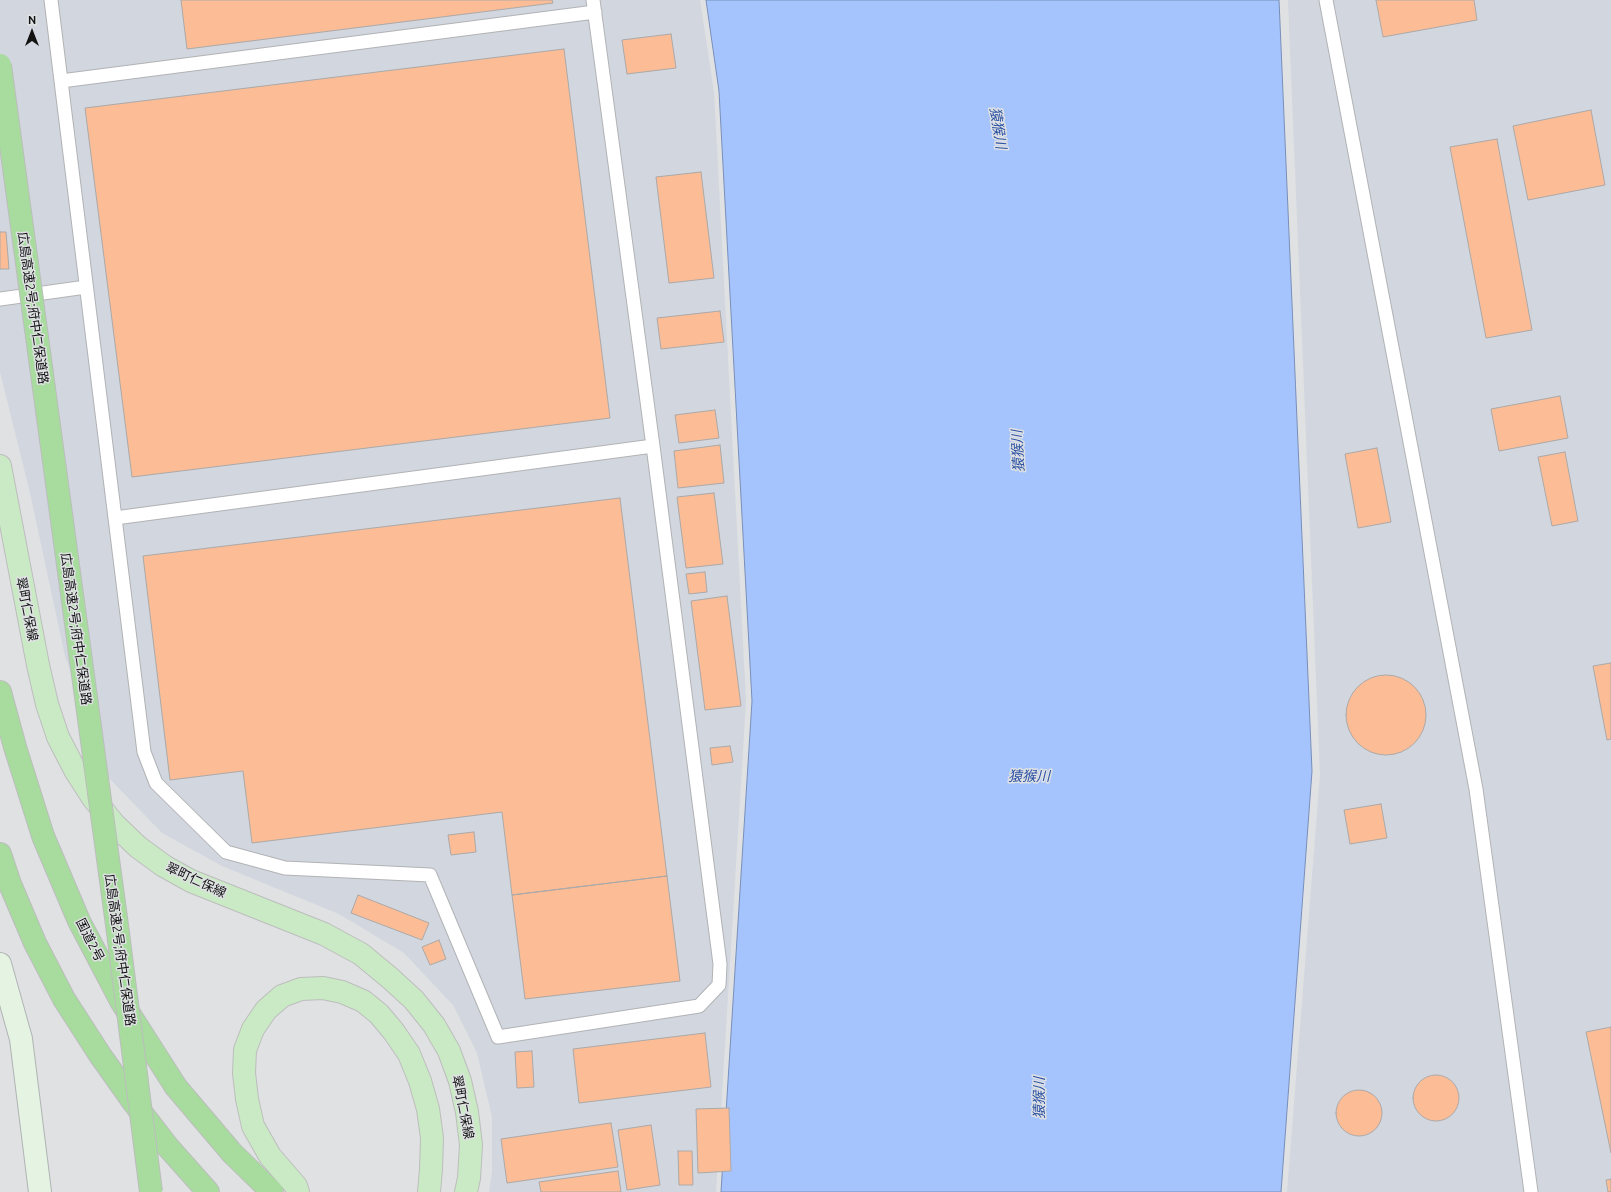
<!DOCTYPE html>
<html>
<head>
<meta charset="utf-8">
<style>
  body { margin:0 }
  #map { position:relative; width:1611px; height:1192px; overflow:hidden; background:#dfe1e3; font-family:Ubuntu,sans-serif }
  canvas { display:block }
  .north { position:absolute; left:12px; top:12px; width:40px; height:40px; -webkit-text-stroke:3px #dfe1e3; paint-order:stroke; rotate:0deg; font-size:11px; font-weight:700; line-height:16px; text-align:center; color:#121213 }
  .north::after { content:''; display:block; margin:auto; width:14px; height:18px; background:#121213; clip-path:polygon(50% 0,100% 100%,50% 72%,0 100%) }
</style>
</head>
<body>
<div id="map">
<canvas width="1611" height="1192"></canvas>
<div class="north">N</div>
</div>
<script>
const ctx = document.querySelector('canvas').getContext('2d');
ctx.lineJoin = 'round';
function fill(path, color) { ctx.fillStyle = color; ctx.fill(path, 'evenodd'); }
const shape = rows => new Path2D(rows.map(r => 'M' + r).join(''));
function stroke(path, color, width, dash) { ctx.strokeStyle = color; ctx.lineWidth = width; ctx.lineCap = dash ? 'butt' : 'round'; ctx.setLineDash(dash || []); ctx.stroke(path); }
function write(font, color, halo, rows, align = 'center') {
  ctx.font = font + ' Ubuntu,"Noto Sans JP",sans-serif'; ctx.lineWidth = 3; ctx.setLineDash([]); ctx.textBaseline = 'middle'; ctx.strokeStyle = halo; ctx.fillStyle = color; for (const [text, x, y, turn = 0] of rows) {
    ctx.save(); ctx.translate(x, y); ctx.rotate((+turn || 0) * Math.PI / 180); ctx.textAlign = isNaN(turn) ? turn : align; if (halo) ctx.strokeText(text, 0, 0); ctx.fillText(text, 0, 0); ctx.restore();
  }
}
fill(shape([
  [0,0,700,0,714,92,746,701,716,1192,489,1192,492,1172,492,1117,477,1053,453,1005,404,953,339,914,222,866,162,833,109,778,65,656,30,493,0,372],
  [1288,0,1611,0,1611,1192,1287,1192,1320,775]
]), '#d2d6df');
const water = shape([
  [706,0,1279,0,1312,771,1281,1192,721,1192,752,701,719,91,706,0]
]);
fill(water, '#a5c4fe');
stroke(water, '#798fb8', 1);
const building = shape([
  [181,0,552,0,553,3,187,49,181,0],
  [1376,0,1474,0,1477,20,1383,37,1376,0],
  [671,34,676,68,627,74,622,40,671,34],
  [564,49,610,418,132,477,85,108,564,49],
  [1591,110,1605,185,1528,200,1513,126,1591,110],
  [1497,139,1532,330,1486,338,1450,147,1497,139],
  [701,172,714,278,669,283,656,177,701,172],
  [0,232,6,232,9,269,0,269,0,232],
  [720,311,724,342,661,349,657,318,720,311],
  [1560,396,1568,438,1499,451,1491,409,1560,396],
  [715,410,719,438,679,443,675,415,715,410],
  [720,445,724,483,678,488,674,451,720,445],
  [1377,448,1391,522,1358,528,1345,454,1377,448],
  [1565,452,1578,521,1552,526,1538,457,1565,452],
  [714,493,723,564,686,568,677,497,714,493],
  [620,498,667,876,512,895,502,812,252,843,243,771,170,780,143,556,620,498],
  [705,572,707,592,689,594,686,574,705,572],
  [727,596,741,706,705,710,691,601,727,596],
  [1611,663,1611,739,1607,740,1593,666,1611,663],
  '1346 715a40 40 0 1 1 80 0a40 40 0 1 1-80 0Z',
  [730,746,733,762,712,765,710,748,730,746],
  [1381,804,1387,838,1350,844,1344,810,1381,804],
  [474,832,476,852,451,855,448,835,474,832],
  [667,876,680,981,525,999,512,895,667,876],
  [358,895,429,923,422,940,351,913,358,895],
  [439,940,446,959,430,965,422,947,439,940],
  [1611,1027,1611,1153,1586,1032,1611,1027],
  [705,1033,711,1087,579,1103,573,1049,705,1033],
  [532,1051,534,1087,517,1088,515,1052,532,1051],
  '1413 1098a23 23 0 1 1 46 0a23 23 0 1 1-46 0Z',
  '1336 1113a23 23 0 1 1 46 0a23 23 0 1 1-46 0Z',
  [729,1108,731,1171,698,1173,696,1109,729,1108],
  [611,1123,618,1167,507,1183,501,1139,611,1123],
  [651,1125,660,1185,627,1190,618,1130,651,1125],
  [678,1151,692,1151,693,1185,679,1185,678,1151],
  [618,1171,621,1192,541,1192,539,1182,618,1171],
  [1611,1179,1611,1192,1608,1192,1606,1180,1611,1179]
]);
fill(building, '#fcbd96');
stroke(building, '#aca9a8', 1);
const lane = shape([
  [51,0,115,518,653,446],
  [1326,0,1476,789,1531,1192],
  [61,81,595,12],
  [0,299,86,287],
  [115,518,144,752,156,783,226,852,285,868,430,875,498,1037,699,1006,719,985,720,964,653,446,593,0]
]);
const secondary = shape([
  [0,964,21,1039,40,1192]
]);
const primary = shape([
  [0,466,38,665,47,704,58,737,75,770,93,798,114,824,138,847,164,866,191,881,324,934,361,954,390,978,414,1000,434,1025,449,1051,460,1081,467,1112,471,1145,469,1178,466,1192],
  [298,1192,296,1186,270,1156,253,1126,247,1099,244,1073,245,1050,253,1029,266,1010,282,996,301,989,323,988,342,992,363,1001,379,1014,394,1032,409,1054,420,1081,428,1109,432,1138,431,1169,429,1192]
]);
const highway = shape([
  [0,692,15,747,43,836,79,921,121,1001,176,1087,232,1153,272,1192],
  [0,854,10,884,35,943,64,999,100,1055,134,1103,168,1147,208,1192]
]);
stroke(lane, '#b1b3b5', 15);
stroke(secondary, '#b1b3b5', 24);
stroke(primary, '#bdbdbd', 24);
stroke(highway, '#bdbdbd', 24);
stroke(lane, '#fff', 13);
stroke(secondary, '#e5f4e2', 22);
stroke(primary, '#caeac5', 22);
stroke(highway, '#a7dc9e', 22);
const highwayBridge = shape([
  [0,65,117,925,151,1192]
]);
stroke(highwayBridge, '#bdbdbd', 24, []);
stroke(highwayBridge, '#a7dc9e', 22);
write('13px', '#121213', '#dfe1e3', [
  ["広島高速2号;府中仁保道路",33,308,82],
  ["翠町仁保線",27,609,79],
  ["広島高速2号;府中仁保道路",76,629,82],
  ["翠町仁保線",196,880,25],
  ["国道2号",90,940,63],
  ["広島高速2号;府中仁保道路",120,950,82],
  ["翠町仁保線",463,1107,79]
]);
write('italic 14px', '#2950a3', '#dfe1e3', [
  ["猿猴川",998,128,81],
  ["猿猴川",1018,451,-93],
  ["猿猴川",1029,776],
  ["猿猴川",1039,1098,-90]
]);
</script>
</body>
</html>
